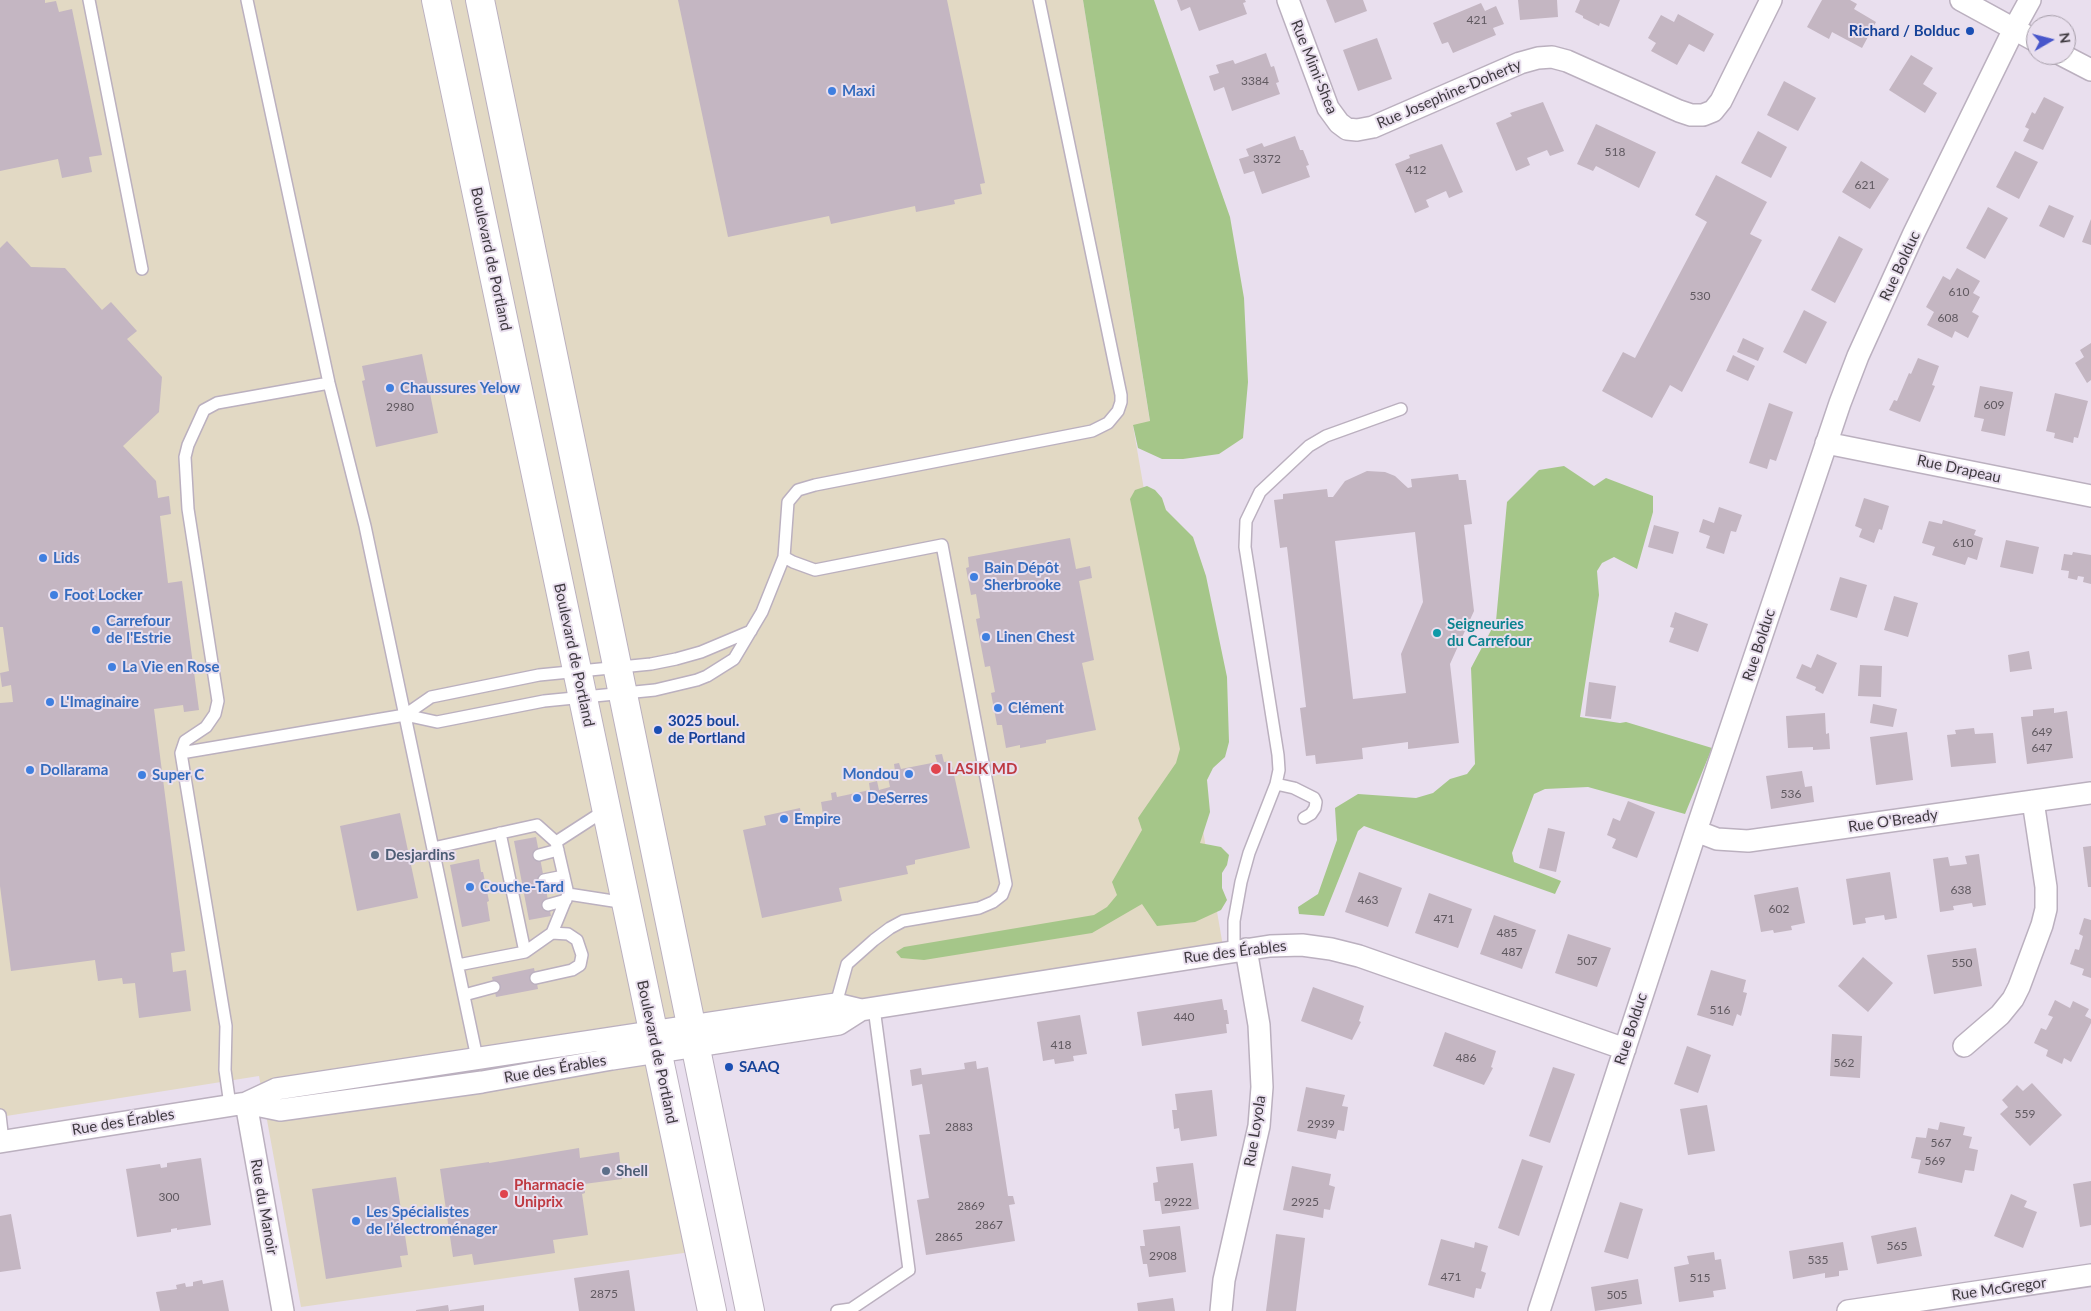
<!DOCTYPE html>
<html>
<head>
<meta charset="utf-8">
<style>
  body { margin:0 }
  #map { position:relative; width:2091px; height:1311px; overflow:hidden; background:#e9dfee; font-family:Lato,sans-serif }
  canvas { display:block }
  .north { position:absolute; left:2026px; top:15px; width:50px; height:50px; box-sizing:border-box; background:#e9dfee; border:1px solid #a59da8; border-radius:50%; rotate:82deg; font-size:14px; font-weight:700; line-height:20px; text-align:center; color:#3f3a40 }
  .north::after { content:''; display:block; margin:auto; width:18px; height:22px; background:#4856cb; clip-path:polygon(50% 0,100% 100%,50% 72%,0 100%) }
</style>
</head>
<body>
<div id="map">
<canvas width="2091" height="1311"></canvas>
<div class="north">N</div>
</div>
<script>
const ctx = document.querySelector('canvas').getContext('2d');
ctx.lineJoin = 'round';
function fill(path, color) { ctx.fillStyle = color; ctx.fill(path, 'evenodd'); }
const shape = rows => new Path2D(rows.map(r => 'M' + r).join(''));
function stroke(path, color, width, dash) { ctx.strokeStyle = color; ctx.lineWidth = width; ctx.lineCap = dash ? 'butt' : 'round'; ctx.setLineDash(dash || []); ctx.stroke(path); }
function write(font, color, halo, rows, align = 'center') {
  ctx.font = font + ' Lato,sans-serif'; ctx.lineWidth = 4; ctx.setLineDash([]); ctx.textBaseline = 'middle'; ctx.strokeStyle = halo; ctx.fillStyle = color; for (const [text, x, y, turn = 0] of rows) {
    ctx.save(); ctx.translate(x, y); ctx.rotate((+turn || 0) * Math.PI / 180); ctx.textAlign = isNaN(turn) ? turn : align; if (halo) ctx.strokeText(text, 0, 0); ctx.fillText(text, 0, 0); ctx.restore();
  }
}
fill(shape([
  [0,0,1083,0,1150,422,1133,426,1224,952,669,1041,712,1249,301,1307,259,1076,0,1117]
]), '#e2d9c4');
fill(shape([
  [1083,0,1154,0,1230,217,1244,298,1248,382,1243,438,1219,454,1183,459,1162,459,1138,448,1133,425,1150,421],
  [1564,466,1594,486,1606,478,1653,496,1653,512,1637,569,1614,557,1602,563,1597,571,1599,595,1580,717,1620,723,1626,722,1712,748,1685,814,1588,787,1545,789,1534,794,1512,853,1514,862,1561,881,1555,894,1364,826,1358,831,1324,916,1299,914,1298,907,1318,894,1337,840,1335,808,1358,794,1416,798,1433,793,1450,779,1467,774,1475,764,1471,668,1496,621,1507,502,1539,470],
  [1147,486,1155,490,1162,498,1166,510,1193,537,1206,576,1227,677,1229,742,1225,757,1213,768,1207,780,1210,812,1200,843,1221,847,1229,855,1227,865,1222,873,1222,888,1227,900,1221,910,1195,922,1157,926,1142,904,1092,933,924,960,901,958,896,952,904,947,1094,915,1107,907,1117,895,1112,882,1142,830,1138,818,1176,763,1180,749,1130,499,1135,490]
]), '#a5c689');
fill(shape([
  [0,0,45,0,45,3,56,1,59,12,72,9,102,155,89,157,92,172,62,178,58,159,0,171],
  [678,0,947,0,985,183,980,184,982,194,954,200,955,204,916,212,915,206,831,224,829,216,728,237],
  [1177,0,1245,0,1246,2,1243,3,1247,14,1199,31,1190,7,1181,11],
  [1326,0,1363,0,1367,11,1335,23],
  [1518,0,1557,0,1558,17,1520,20],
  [1580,0,1620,0,1609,27,1600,23,1599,26,1583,18,1583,16,1575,12],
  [1822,0,1850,0,1857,4,1854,9,1876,22,1862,48,1832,32,1829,39,1807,27],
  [1481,3,1485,11,1496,6,1504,24,1493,28,1496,35,1453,53,1448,42,1442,44,1433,23],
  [1678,14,1714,34,1704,52,1689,44,1677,65,1651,51,1656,43,1648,38,1661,15,1674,22],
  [1377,38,1392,79,1358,91,1343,50],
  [1266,53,1271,67,1274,66,1279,82,1276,83,1280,94,1232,111,1224,87,1214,91,1209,76,1219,73,1216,65,1233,60,1235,64],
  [1911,55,1933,68,1923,84,1937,93,1925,113,1889,90],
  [1784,81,1816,98,1798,131,1767,115],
  [2044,97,2064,107,2043,150,2023,141,2029,129,2025,127,2032,112,2035,114],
  [1543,102,1564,151,1550,156,1547,150,1527,158,1530,165,1516,171,1496,123,1512,116,1510,113],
  [1596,124,1656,152,1639,188,1596,166,1593,171,1577,164],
  [1758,131,1787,147,1771,178,1741,163],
  [1295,136,1300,150,1303,150,1309,165,1306,166,1310,177,1262,194,1254,171,1244,174,1239,159,1249,156,1246,149,1262,143,1264,147],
  [1442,144,1463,192,1449,198,1446,191,1426,200,1429,207,1415,213,1395,164,1410,158,1409,155],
  [2015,151,2038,162,2019,199,1996,187],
  [1861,161,1889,179,1870,209,1842,192],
  [1716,175,1767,202,1750,234,1762,240,1682,392,1670,385,1652,418,1602,391,1623,352,1635,358,1707,222,1695,215],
  [2049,205,2074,216,2064,238,2039,226],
  [1988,207,2008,218,1985,259,1966,248],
  [2091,219,2091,245,2082,242],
  [1839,236,1863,249,1835,303,1811,290],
  [7,241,31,267,65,268,102,310,111,302,137,331,127,339,162,377,159,412,123,446,156,481,158,498,169,496,171,514,160,516,168,583,182,581,199,710,184,712,183,705,154,709,185,951,171,953,173,972,186,970,191,1011,139,1018,135,983,123,984,122,978,98,981,95,960,11,971,0,886,0,703,13,702,11,685,2,687,0,673,9,671,3,627,0,627,0,248],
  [1957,268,1980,281,1973,293,1980,297,1972,312,1979,316,1968,338,1955,331,1952,338,1927,325,1934,312,1926,307,1943,276,1950,280],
  [1804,310,1827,322,1806,364,1783,352],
  [1743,338,1764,348,1758,361,1737,352],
  [2091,343,2091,380,2087,383,2075,363,2084,357,2080,350],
  [422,354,438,433,376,447,362,381,365,380,362,366],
  [1733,355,1755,366,1748,381,1726,371],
  [1918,358,1939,366,1932,385,1935,386,1920,422,1889,410,1894,400,1897,401,1909,373,1911,374],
  [1980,386,2013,392,2005,436,1981,431,1984,419,1974,417],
  [2055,393,2088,401,2078,438,2074,437,2073,443,2054,438,2055,433,2046,431],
  [1769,403,1793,412,1776,461,1770,459,1767,469,1749,463],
  [1367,471,1385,472,1395,476,1408,488,1412,487,1411,479,1458,474,1459,480,1466,480,1472,524,1464,525,1474,611,1450,664,1459,743,1408,749,1408,742,1362,748,1363,759,1316,764,1315,755,1306,756,1300,708,1306,707,1287,547,1280,548,1274,500,1283,499,1283,494,1327,489,1328,497,1333,497,1345,481],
  [1415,532,1423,602,1401,654,1406,693,1353,699,1335,541],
  [1864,498,1889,506,1882,530,1879,529,1874,543,1859,537,1862,529,1855,526],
  [1719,507,1742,515,1736,532,1731,531,1724,554,1706,548,1710,536,1699,532,1703,519,1714,523],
  [1943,520,1976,530,1974,535,1983,538,1977,560,1968,557,1965,565,1932,555,1935,547,1922,543,1929,521,1942,524],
  [1654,525,1679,532,1673,554,1648,547],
  [1070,538,1076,569,1090,566,1092,578,1079,581,1094,660,1082,663,1096,730,1046,740,1046,743,1020,748,1020,745,1006,748,1002,725,997,725,991,693,995,692,990,666,985,667,976,619,980,618,976,594,971,595,966,568,969,567,968,557],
  [2006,540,2039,547,2033,574,2000,567],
  [2073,552,2091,555,2091,584,2083,582,2084,577,2078,576,2077,580,2068,578,2069,571,2061,570,2064,554,2072,555],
  [1840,577,1867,585,1857,618,1830,610],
  [1894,596,1918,603,1908,637,1884,630],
  [1675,612,1708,624,1698,652,1669,642,1674,628,1670,627],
  [2029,651,2032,669,2010,672,2008,655],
  [1817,654,1837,663,1823,694,1815,690,1816,687,1796,678,1802,664,1811,668],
  [1860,665,1882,666,1881,697,1858,696],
  [1589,682,1616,686,1611,719,1585,716],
  [1873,704,1897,709,1893,727,1870,723],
  [2054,708,2054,713,2067,711,2073,758,2027,764,2021,717,2033,716,2033,710],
  [1825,713,1826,734,1829,733,1830,749,1813,750,1813,747,1788,748,1786,716],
  [1974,728,1975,734,1993,733,1996,763,1951,767,1947,735,1956,734,1955,730],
  [1907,732,1913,780,1876,785,1870,737],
  [942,754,944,762,951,761,970,848,915,860,915,864,906,866,908,874,839,888,842,901,762,918,743,830,766,825,764,816,800,808,802,819,823,814,821,802,832,800,831,793,836,792,837,797,870,790,869,783,877,781,879,790,890,787,887,773,895,771,894,764,899,763,901,769,937,762,935,755],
  [1802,771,1805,787,1812,786,1814,802,1771,809,1766,776],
  [1628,801,1655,812,1637,858,1612,848,1616,839,1607,835,1613,818,1620,821],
  [400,813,418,898,357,911,340,826],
  [1548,828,1565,832,1556,872,1539,868],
  [536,837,551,916,529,920,514,841],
  [2091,846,2091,887,2088,887,2083,847],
  [1979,854,1986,905,1973,907,1972,903,1953,906,1954,910,1940,912,1933,859,1948,857,1950,866,1967,864,1965,856],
  [479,859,481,872,483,872,489,901,487,902,490,921,462,927,450,865],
  [1359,872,1402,888,1388,927,1345,912],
  [1890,872,1897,918,1885,920,1884,915,1865,918,1866,923,1853,925,1846,879],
  [1798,887,1805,923,1791,926,1792,930,1774,933,1773,930,1761,932,1754,895],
  [1429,893,1472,909,1458,948,1415,933],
  [1494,915,1536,930,1522,969,1480,954],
  [2084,918,2091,920,2091,978,2082,975,2084,969,2070,964,2075,949,2079,950,2083,936,2079,934],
  [1568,934,1611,948,1597,987,1555,973],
  [1976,948,1982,986,1934,994,1927,955],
  [1863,957,1893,983,1868,1012,1838,986],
  [534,968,538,989,496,997,492,977],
  [1711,970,1746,980,1743,992,1747,993,1741,1016,1737,1014,1733,1026,1697,1015],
  [1313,987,1364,1006,1359,1021,1361,1022,1352,1040,1301,1021],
  [1222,999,1224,1010,1227,1010,1229,1024,1226,1024,1227,1033,1142,1046,1137,1012],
  [2055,1000,2070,1008,2073,1001,2089,1009,2085,1016,2091,1019,2091,1023,2071,1062,2064,1058,2062,1064,2046,1056,2048,1050,2034,1043,2041,1028,2046,1030,2053,1017,2048,1015],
  [1080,1015,1087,1054,1073,1056,1074,1061,1055,1064,1054,1059,1043,1061,1037,1022],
  [1445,1032,1496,1051,1491,1067,1493,1068,1484,1085,1433,1066],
  [1832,1034,1862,1036,1860,1078,1830,1076],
  [1687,1046,1711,1055,1698,1093,1674,1084],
  [976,1061,977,1069,988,1067,1008,1196,1013,1196,1015,1204,1009,1205,1015,1241,926,1255,917,1200,929,1198,919,1135,930,1134,922,1084,912,1086,910,1070,921,1068,922,1075,965,1069,964,1063],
  [1553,1067,1575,1074,1550,1143,1529,1136],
  [2032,1083,2062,1115,2030,1146,2000,1114,2008,1107,2002,1100,2017,1085,2023,1091],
  [1306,1087,1345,1095,1342,1106,1348,1107,1344,1131,1338,1130,1336,1139,1297,1131],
  [1212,1090,1217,1136,1181,1141,1179,1128,1174,1129,1172,1110,1177,1110,1175,1094],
  [1707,1105,1715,1151,1688,1155,1680,1109],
  [1940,1122,1965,1127,1963,1135,1972,1137,1969,1148,1978,1150,1974,1171,1965,1170,1962,1183,1918,1173,1921,1160,1911,1158,1916,1137,1926,1138,1928,1128,1938,1130],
  [579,1148,580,1158,619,1152,622,1179,584,1184,585,1193,582,1194,588,1235,553,1240,555,1253,474,1265,472,1254,453,1257,440,1169,489,1162,489,1163],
  [201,1158,211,1225,177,1230,177,1228,171,1229,171,1232,137,1237,126,1169,160,1164,161,1168,167,1167,167,1163],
  [1522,1159,1543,1166,1519,1236,1498,1228],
  [1193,1163,1199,1209,1162,1214,1160,1201,1155,1201,1153,1183,1158,1182,1156,1167],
  [1292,1166,1331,1174,1329,1185,1335,1187,1330,1210,1324,1209,1323,1218,1283,1210],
  [396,1177,408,1255,400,1256,402,1267,326,1279,312,1189],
  [2091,1181,2091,1225,2080,1227,2073,1184],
  [2011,1194,2027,1201,2024,1207,2037,1212,2023,1248,1994,1236],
  [1620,1202,1643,1209,1628,1259,1604,1252],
  [11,1214,21,1269,0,1272,0,1216],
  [1180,1226,1186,1272,1149,1277,1147,1264,1143,1264,1140,1246,1145,1246,1143,1230],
  [1916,1227,1922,1256,1877,1264,1871,1236],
  [1276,1234,1305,1238,1296,1311,1266,1311],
  [1441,1239,1474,1248,1475,1242,1488,1246,1481,1271,1486,1273,1481,1289,1476,1288,1474,1298,1428,1285],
  [1843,1242,1848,1270,1839,1271,1839,1276,1825,1278,1825,1273,1793,1279,1789,1251],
  [1714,1252,1715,1260,1721,1259,1726,1289,1713,1291,1714,1297,1679,1302,1674,1267,1689,1264,1687,1256],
  [629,1270,635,1311,579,1311,574,1278],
  [1638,1279,1642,1304,1595,1311,1591,1287],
  [202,1280,203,1284,223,1280,229,1311,160,1311,156,1292,177,1289,176,1285,185,1283,186,1287,193,1286,193,1282],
  [1173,1298,1175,1311,1138,1311,1137,1303],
  [448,1305,449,1311,416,1311,416,1310],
  [484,1305,484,1311,450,1311,450,1310]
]), '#c4b6c2');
const service = shape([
  [89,0,142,269],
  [247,0,329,383,365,526,477,1058],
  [784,557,793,562,815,570,942,545,1006,884,1002,895,993,902,979,908,903,921,890,928,874,940,847,964,836,1004],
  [405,715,431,697,539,675,651,664,676,659,701,652,751,631],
  [181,753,405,715,437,722,544,701,655,690,697,680,707,676,734,659,762,612,784,557,788,502,798,490,815,485,1092,431,1108,423,1118,411,1121,402,1121,395,1039,0],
  [1276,784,1294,788,1314,798,1316,802,1315,808,1311,814,1304,818],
  [500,833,525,952],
  [556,842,607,809],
  [433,848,537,825,556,842,568,894,552,933,525,952,458,965],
  [539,855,558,850],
  [544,880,564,876],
  [568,894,626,903],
  [548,905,566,900],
  [1234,950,1234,921,1241,882,1249,853,1276,784,1279,770,1278,755,1245,547,1246,521,1260,492,1309,446,1326,436,1401,409],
  [536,978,572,970,580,965,582,955,577,940,568,934,552,933],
  [464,995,494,987],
  [230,1105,225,1070,226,1026,181,753,185,741,206,727,215,714,218,701,188,509,185,457,188,445,204,410,217,403,329,383],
  [0,1115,3,1141],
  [837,1311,851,1309,909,1270,874,1008]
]);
const minor = shape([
  [1288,0,1328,108,1339,123,1347,129,1357,130,1373,127,1520,63,1538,58,1552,57,1567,61,1679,111,1691,115,1703,115,1713,111,1721,101,1771,0],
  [1961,0,2036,41],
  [2062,55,2091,70],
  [1826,443,2091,496],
  [1696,831,1717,839,1748,841,2091,793],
  [1964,1046,2000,1015,2013,999,2019,987,2042,925,2046,909,2046,887,2033,801],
  [246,1103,280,1110,482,1082,612,1059,839,1024,861,1010],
  [246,1103,283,1311],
  [0,1142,246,1103,276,1089,836,1004,861,1010,1270,946,1302,945,1331,949,1359,956,1625,1049],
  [1221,1311,1224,1280,1259,1126,1262,1087,1259,1025,1246,949],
  [1539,1311,1696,831,1840,403,1858,356,1914,233,2014,29,2030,0],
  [1848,1311,2091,1275]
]);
const secondary = shape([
  [436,0,712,1311],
  [480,0,750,1311]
]);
stroke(service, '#bbb0bf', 14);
stroke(minor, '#bbb0bf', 24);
stroke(secondary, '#bbb0bf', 30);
stroke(service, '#fff', 11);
stroke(minor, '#fff', 21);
stroke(secondary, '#fff', 28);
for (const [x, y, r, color] of [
  [1970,31,5,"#1a4fb4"],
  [832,91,5,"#3f7fe0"],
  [390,388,5,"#3f7fe0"],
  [43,558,5,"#3f7fe0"],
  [974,577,5,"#3f7fe0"],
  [54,595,5,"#3f7fe0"],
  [96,630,5,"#3f7fe0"],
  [1437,633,5,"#0f9aa8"],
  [986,637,5,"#3f7fe0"],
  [112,667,5,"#3f7fe0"],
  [50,702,5,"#3f7fe0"],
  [998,708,5,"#3f7fe0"],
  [658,730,5,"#1a4fb4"],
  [936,769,6,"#e0444e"],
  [30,770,5,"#3f7fe0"],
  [909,774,5,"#3f7fe0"],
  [142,775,5,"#3f7fe0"],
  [857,798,5,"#3f7fe0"],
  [784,819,5,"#3f7fe0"],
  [375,855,5,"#5c6f8a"],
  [470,887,5,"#3f7fe0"],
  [729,1067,5,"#1a4fb4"],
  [606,1171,5,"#5c6f8a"],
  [504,1194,5,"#e0444e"],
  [356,1221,5,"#3f7fe0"]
]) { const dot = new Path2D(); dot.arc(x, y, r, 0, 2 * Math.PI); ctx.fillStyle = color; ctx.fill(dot); stroke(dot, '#e9dfee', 2); }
write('12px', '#605960', null, [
  ["421",1477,20],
  ["3384",1255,81],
  ["518",1615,152],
  ["3372",1267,159],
  ["412",1416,170],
  ["621",1865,185],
  ["610",1959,292],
  ["530",1700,296],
  ["608",1948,318],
  ["609",1994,405],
  ["2980",400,407],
  ["610",1963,543],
  ["649",2042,732],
  ["647",2042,748],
  ["536",1791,794],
  ["638",1961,890],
  ["463",1368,900],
  ["602",1779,909],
  ["471",1444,919],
  ["485",1507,933],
  ["487",1512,952],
  ["507",1587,961],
  ["550",1962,963],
  ["516",1720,1010],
  ["440",1184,1017],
  ["418",1061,1045],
  ["486",1466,1058],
  ["562",1844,1063],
  ["559",2025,1114],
  ["2939",1321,1124],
  ["2883",959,1127],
  ["567",1941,1143],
  ["569",1935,1161],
  ["300",169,1197],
  ["2922",1178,1202],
  ["2925",1305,1202],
  ["2869",971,1206],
  ["2867",989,1225],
  ["2865",949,1237],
  ["565",1897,1246],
  ["2908",1163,1256],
  ["535",1818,1260],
  ["471",1451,1277],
  ["515",1700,1278],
  ["2875",604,1294],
  ["505",1617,1295]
]);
write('bold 15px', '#164399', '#e9dfee', [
  ["Richard / Bolduc",1960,31,"right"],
  ["3025 boul.",668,721],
  ["de Portland",668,738],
  ["SAAQ",739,1067]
], 'left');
write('15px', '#3f3a40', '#e9dfee', [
  ["Rue Mimi-Shea",1314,67,68],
  ["Rue Josephine-Doherty",1449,94,-23],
  ["Boulevard de Portland",491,259,78],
  ["Rue Bolduc",1900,266,-65],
  ["Rue Drapeau",1959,469,12],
  ["Rue Bolduc",1759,645,-72],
  ["Boulevard de Portland",574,655,78],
  ["Rue O'Bready",1893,821,-8],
  ["Rue des Érables",1235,952,-7],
  ["Rue Bolduc",1631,1029,-72],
  ["Boulevard de Portland",657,1052,78],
  ["Rue des Érables",555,1069,-10],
  ["Rue des Érables",123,1122,-9],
  ["Rue Loyola",1255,1131,-81],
  ["Rue du Manoir",264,1207,80],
  ["Rue McGregor",1999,1289,-8]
]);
write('bold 15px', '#366cbe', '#e9dfee', [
  ["Maxi",842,91],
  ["Chaussures Yelow",400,388],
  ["Lids",53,558],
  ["Bain Dépôt",984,568],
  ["Sherbrooke",984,585],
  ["Foot Locker",64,595],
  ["Carrefour",106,621],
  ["de l'Estrie",106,638],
  ["Linen Chest",996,637],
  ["La Vie en Rose",122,667],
  ["L'Imaginaire",60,702],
  ["Clément",1008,708],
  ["Dollarama",40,770],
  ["Mondou",899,774,"right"],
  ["Super C",152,775],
  ["DeSerres",867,798],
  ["Empire",794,819],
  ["Couche-Tard",480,887],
  ["Les Spécialistes",366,1212],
  ["de l’électroménager",366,1229]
], 'left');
write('bold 15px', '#0d838f', '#e9dfee', [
  ["Seigneuries",1447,624],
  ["du Carrefour",1447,641]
], 'left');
write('bold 15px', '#be3a42', '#e9dfee', [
  ["LASIK MD",947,769],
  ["Pharmacie",514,1185],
  ["Uniprix",514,1202]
], 'left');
write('bold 15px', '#4e5e75', '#e9dfee', [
  ["Desjardins",385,855],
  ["Shell",616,1171]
], 'left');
</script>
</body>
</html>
